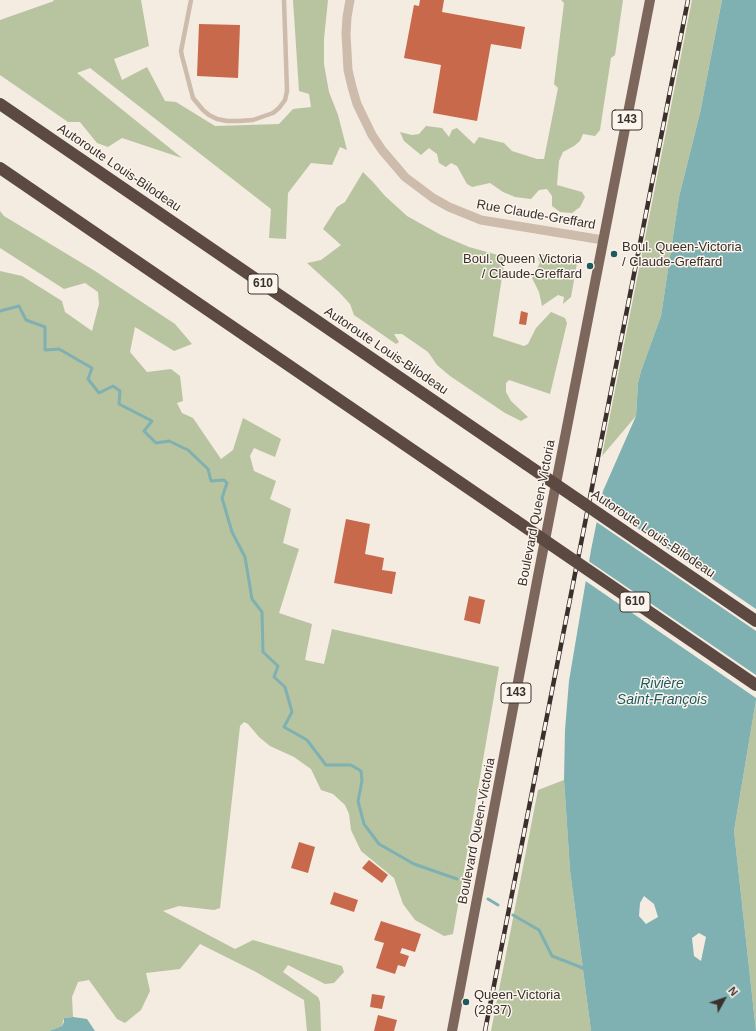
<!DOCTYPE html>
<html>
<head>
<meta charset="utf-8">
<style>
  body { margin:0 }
  #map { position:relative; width:756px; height:1031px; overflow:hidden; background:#f4ebe1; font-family:Helvetica,sans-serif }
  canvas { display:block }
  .north { position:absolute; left:704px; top:979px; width:40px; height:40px; -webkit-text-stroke:3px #fbf5ee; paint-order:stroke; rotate:50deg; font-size:11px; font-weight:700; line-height:16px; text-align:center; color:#3b302b }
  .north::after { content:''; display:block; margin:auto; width:14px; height:18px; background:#3b302b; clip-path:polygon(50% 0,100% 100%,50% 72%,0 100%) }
</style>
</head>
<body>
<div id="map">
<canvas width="756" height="1031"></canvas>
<div class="north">N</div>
</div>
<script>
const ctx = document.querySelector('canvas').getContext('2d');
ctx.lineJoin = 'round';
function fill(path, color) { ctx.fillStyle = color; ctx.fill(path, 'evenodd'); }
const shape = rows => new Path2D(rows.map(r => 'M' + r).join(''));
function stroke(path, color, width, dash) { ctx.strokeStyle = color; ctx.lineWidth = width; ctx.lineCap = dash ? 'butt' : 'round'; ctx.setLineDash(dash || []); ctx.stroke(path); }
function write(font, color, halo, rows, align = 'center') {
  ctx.font = font + ' Helvetica,sans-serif'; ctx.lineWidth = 3; ctx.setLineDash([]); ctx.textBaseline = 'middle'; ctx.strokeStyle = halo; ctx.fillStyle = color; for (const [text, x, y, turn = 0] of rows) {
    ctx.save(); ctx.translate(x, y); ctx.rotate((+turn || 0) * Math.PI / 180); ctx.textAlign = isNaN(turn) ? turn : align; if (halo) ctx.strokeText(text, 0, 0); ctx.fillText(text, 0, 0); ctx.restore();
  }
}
fill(shape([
  [53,0,141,0,149,46,114,59,122,80,147,67,165,101,176,102,215,126,279,124,293,109,311,107,309,94,299,91,293,0,328,0,324,39,324,64,329,92,338,115,347,150,340,147,332,165,311,163,288,193,286,239,269,238,271,209,90,68,77,73,182,158,122,138,108,147,97,143,80,122,68,122,0,75,0,20,54,1],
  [561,0,623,0,615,55,611,58,600,130,595,136,583,134,580,141,574,146,563,152,559,161,557,185,582,192,585,197,580,207,572,213,560,212,552,206,552,196,547,189,539,190,531,199,515,197,503,192,490,183,472,187,467,184,457,166,451,163,446,167,439,163,437,154,429,148,421,155,404,141,400,132,412,135,419,134,426,126,442,128,449,137,452,130,457,128,474,144,479,137,504,143,512,151,537,159,544,159,558,88,554,84,564,3],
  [692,0,722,0,700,113,679,197,661,316,641,371,638,383,636,416,602,456],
  [363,172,373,182,385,196,407,216,441,235,469,247,505,257,493,336,524,346,528,344,536,328,551,312,565,318,567,323,550,394,509,380,506,383,506,392,511,401,528,417,521,421,505,413,450,376,437,365,428,352,402,334,394,334,399,342,396,344,354,315,350,304,339,292,307,263,321,260,341,245,323,229,337,207,345,202],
  [0,211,4,216,95,271,175,324,192,344,174,351,135,327,130,352,147,372,171,369,180,376,183,401,177,403,182,413,193,418,221,459,233,450,243,418,281,439,275,457,254,448,250,456,254,471,276,481,270,499,291,509,283,543,299,549,279,613,312,624,305,660,324,664,332,629,499,667,453,934,444,936,415,920,403,904,394,878,361,851,351,830,349,814,345,805,333,794,321,790,311,769,294,757,270,746,259,737,248,724,244,722,240,726,220,908,214,910,179,906,163,911,235,949,253,940,342,966,344,972,334,983,325,984,288,965,283,972,318,997,320,1002,321,1031,307,1031,304,1000,256,972,200,944,180,969,146,973,150,991,141,1010,125,1023,117,1019,89,980,78,982,72,997,73,1017,64,1018,62,1026,49,1031,0,1031,0,271,22,276,62,301,65,312,92,331,99,304,98,292,85,283,64,289,0,248],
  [541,254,577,263,571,297,563,304,564,297,558,295,542,306,539,292,532,278,540,263,538,258],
  [756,700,756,1031,734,831],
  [564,780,570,870,591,1031,491,1031,538,790]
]), '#b8c4a0');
fill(shape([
  [722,0,756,0,756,700,734,831,756,1031,591,1031,570,870,564,780,565,730,569,681,591,550,603,491,636,416,638,383,641,371,661,316,679,197,700,113],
  [644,896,654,904,658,917,646,924,639,916,640,903],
  [699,933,706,937,701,961,694,956,692,938],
  [73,1017,87,1019,95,1031,49,1031,62,1026,64,1022,64,1018]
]), '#7fb0b2');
fill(shape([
  [599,502,756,609,756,631,595,521],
  [587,560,756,675,756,698,584,580]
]), '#f4ebe1');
stroke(shape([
  [0,311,19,306,26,320,45,327,45,350,59,349,92,368,88,379,99,393,113,386,120,391,119,404,152,421,144,431,156,443,169,441,188,450,208,469,211,481,224,480,227,483,222,498,232,532,245,557,252,599,262,612,263,652,278,666,274,677,285,687,292,712,284,727,307,740,326,765,351,765,361,771,362,781,358,801,364,824,379,844,414,864,457,879],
  [488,899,498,905],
  [513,915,539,930,552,956,583,968]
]), '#7fb0b2', 3);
fill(shape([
  [420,0,444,0,442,12,525,27,521,49,491,44,477,121,433,113,441,65,404,58,414,5,419,6],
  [199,24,240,25,238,78,197,76],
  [521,311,528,313,526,325,519,324],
  [346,519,370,524,365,554,384,558,382,570,396,572,392,594,334,583],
  [469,596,485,600,480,624,464,620],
  [299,842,315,847,308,873,291,868],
  [369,860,388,875,382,883,362,868],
  [334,892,358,900,354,912,330,904],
  [381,921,421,934,415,952,402,948,400,953,409,956,405,967,398,965,395,974,376,968,384,943,374,940],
  [372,994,385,996,382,1009,370,1007],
  [378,1015,397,1020,394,1031,374,1031]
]), '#c8694b');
stroke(shape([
  [191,0,181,51,182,56,193,98,203,110,209,115,217,119,227,121,239,121,253,120,273,113,279,108,285,100,287,91,284,0]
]), '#cdbbac', 4.5);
stroke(shape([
  [350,0,347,17,346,34,348,70,352,87,357,104,372,135,382,150,405,177,433,198,449,207,481,220,603,240]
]), '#cdbbac', 9);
stroke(shape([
  [452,1031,538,576,650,0]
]), '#7d675c', 10);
stroke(shape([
  [0,104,526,464],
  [0,168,515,520]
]), '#5c4a42', 12);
const rail = shape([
  [485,1031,688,0]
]);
stroke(rail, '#3b302b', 4.5);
stroke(rail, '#fbf5ee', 3, [9]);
stroke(shape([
  [526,464,756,621],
  [515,520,756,685]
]), '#5c4a42', 12);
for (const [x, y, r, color] of [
  [614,254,4,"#1f5a5e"],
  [590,266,4,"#1f5a5e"],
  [466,1002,4,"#1f5a5e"]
]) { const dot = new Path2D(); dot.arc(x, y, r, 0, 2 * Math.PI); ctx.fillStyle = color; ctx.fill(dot); stroke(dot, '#fbf5ee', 1.5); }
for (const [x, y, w] of [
  [627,120,30],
  [263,284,30],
  [635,602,30],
  [516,693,30]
]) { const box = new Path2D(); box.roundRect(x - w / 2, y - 10, w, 20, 3); ctx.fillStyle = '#fbf5ee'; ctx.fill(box); stroke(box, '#3b302b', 1); }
write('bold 12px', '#3b302b', null, [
  ["143",627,120],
  ["610",263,284],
  ["610",635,602],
  ["143",516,693]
]);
write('13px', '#3b302b', '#fbf5ee', [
  ["Autoroute Louis-Bilodeau",119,168,34],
  ["Rue Claude-Greffard",536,215,10],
  ["Autoroute Louis-Bilodeau",386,351,34],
  ["Boulevard Queen-Victoria",537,513,-79],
  ["Autoroute Louis-Bilodeau",653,534,34],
  ["Boulevard Queen-Victoria",477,831,-79]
]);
write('13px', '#3b302b', '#fbf5ee', [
  ["Boul. Queen-Victoria",622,247],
  ["/ Claude-Greffard",622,262],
  ["Boul. Queen Victoria",582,259,"right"],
  ["/ Claude-Greffard",582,274,"right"],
  ["Queen-Victoria",474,995],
  ["(2837)",474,1010]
], 'left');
write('italic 14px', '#1f5a5e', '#fbf5ee', [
  ["Rivière",662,684],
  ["Saint-François",662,700]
]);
</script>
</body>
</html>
